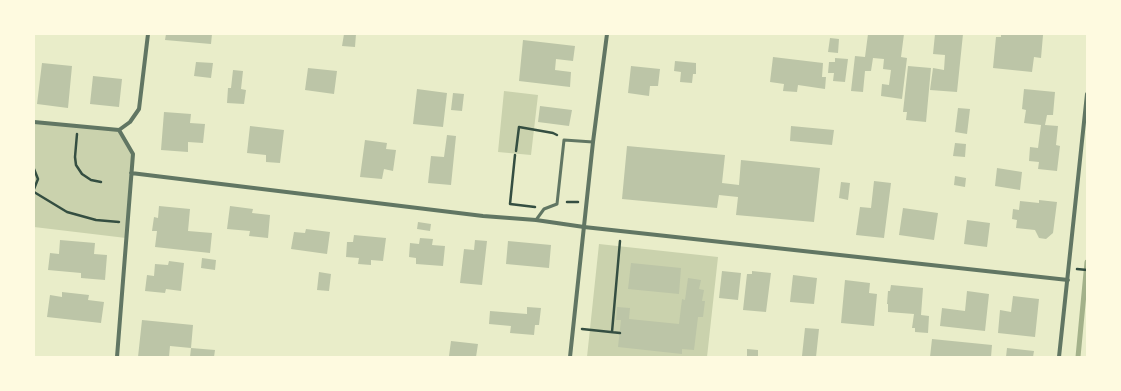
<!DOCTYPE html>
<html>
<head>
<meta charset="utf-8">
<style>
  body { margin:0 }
  #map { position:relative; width:1121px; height:391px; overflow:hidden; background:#e9edc9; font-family:"Space Grotesk",sans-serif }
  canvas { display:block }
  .frame { position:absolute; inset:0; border:35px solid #fefae0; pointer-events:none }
</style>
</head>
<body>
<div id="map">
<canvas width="1121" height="391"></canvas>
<div class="frame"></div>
</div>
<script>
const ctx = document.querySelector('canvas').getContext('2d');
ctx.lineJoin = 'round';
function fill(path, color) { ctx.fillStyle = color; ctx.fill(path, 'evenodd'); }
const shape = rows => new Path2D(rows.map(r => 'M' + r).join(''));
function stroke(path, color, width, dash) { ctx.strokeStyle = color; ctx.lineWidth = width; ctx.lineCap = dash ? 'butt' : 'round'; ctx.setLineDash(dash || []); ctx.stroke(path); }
fill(shape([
  [504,91,538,95,531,155,498,152],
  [34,122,119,130,133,154,126,238,34,227],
  [599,244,718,257,707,357,587,357]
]), '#cad2ad');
stroke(shape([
  [1078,357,1087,262]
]), '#a3b18a', 5);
fill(shape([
  [166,34,212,34,211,44,165,40],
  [344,34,356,34,355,47,342,46],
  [868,34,904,34,901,57,907,58,902,99,881,96,882,84,889,85,891,70,883,69,884,59,873,58,871,71,865,71,863,92,851,91,855,56,865,57],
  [935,34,963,34,957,92,930,90,933,68,944,70,945,55,933,54],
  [1001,34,1043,35,1041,58,1034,57,1032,72,993,68,996,37,1001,37],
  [830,38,839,39,838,53,828,52],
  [523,40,575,46,573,61,556,59,555,70,571,72,570,87,519,81],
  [773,57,823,63,822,77,826,77,825,89,798,85,797,92,783,91,784,84,770,82],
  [835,58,848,59,845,82,833,81,834,73,828,73,829,62,835,62],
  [675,61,696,63,696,74,693,74,692,83,680,82,681,72,674,71],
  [196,62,213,63,211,78,194,76],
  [42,63,72,66,68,108,37,104],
  [631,66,660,69,658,86,650,86,649,96,628,93],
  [908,66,931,68,926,122,906,120,907,112,903,112],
  [308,68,337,71,334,94,305,90],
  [233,70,243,71,241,89,246,90,244,104,227,103,228,88,231,88],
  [93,76,122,79,119,107,90,104],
  [417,89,447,93,443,127,413,124],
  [1024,89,1055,92,1053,115,1047,115,1045,125,1058,126,1056,145,1060,146,1057,171,1038,169,1039,162,1029,161,1030,147,1038,148,1041,125,1024,123,1026,110,1022,109],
  [453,93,464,94,462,111,451,110],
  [540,106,572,110,569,126,538,122],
  [958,108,970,109,967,134,955,132],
  [164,112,191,114,190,123,205,124,203,143,188,142,188,152,161,150],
  [250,126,284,130,280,163,266,162,266,155,247,153],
  [791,126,834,130,832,145,790,141],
  [447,135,456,136,451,185,428,183,431,156,444,157],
  [365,140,387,143,386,149,396,150,393,171,384,169,382,179,360,177],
  [955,143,966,144,965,157,953,156],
  [627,146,725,155,722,183,739,185,741,160,820,168,814,222,736,215,738,197,719,195,717,208,622,199],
  [997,168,1022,172,1020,190,995,186],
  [955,176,966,178,965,187,954,185],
  [874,181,891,183,884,238,856,235,860,207,871,208],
  [841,182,850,183,848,200,839,198],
  [1039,200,1057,202,1053,233,1046,239,1039,238,1035,230,1016,228,1017,220,1012,219,1013,209,1019,210,1020,201,1039,203],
  [159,206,190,209,188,231,212,233,210,253,155,247,157,231,152,231,154,217,158,218],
  [230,206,253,209,252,213,270,215,268,238,249,236,250,231,227,229],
  [903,208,938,213,934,240,899,235],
  [967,220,990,223,987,247,964,244],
  [418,222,431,224,430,231,417,229],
  [306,229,330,232,327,254,291,249,294,232,305,233],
  [354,235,386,238,383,261,371,260,371,265,358,264,359,258,346,257,347,242,353,242],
  [420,238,433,239,432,245,445,246,443,266,416,264,416,258,409,257,410,243,419,244],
  [60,240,95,243,94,254,107,255,105,280,81,278,81,273,48,270,50,253,59,254],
  [475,240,487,241,482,285,460,283,464,249,474,250],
  [508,241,551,245,549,268,506,264],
  [202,258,216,260,215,270,201,268],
  [169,261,184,263,181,291,166,289,165,293,145,291,147,275,154,276,155,264,168,265],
  [631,263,681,268,679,294,628,289],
  [722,271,741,273,738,300,719,298],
  [752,271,771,273,766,312,743,310,747,274,752,274],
  [319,272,331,274,329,291,317,290],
  [793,275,817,278,814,304,790,302],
  [688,278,701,280,699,289,704,290,702,301,705,301,703,317,698,317,694,350,682,349,682,354,618,347,621,320,616,320,617,307,630,308,629,319,679,324,682,299,685,300],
  [845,280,870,283,869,293,877,294,874,326,841,323],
  [891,285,923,288,921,315,929,316,928,333,915,332,915,328,912,328,914,314,888,312,888,304,887,304,888,291,890,291],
  [967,291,989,294,985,331,940,326,942,308,965,311],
  [62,292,89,295,88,300,104,302,101,323,47,317,50,295,62,297],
  [1013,296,1039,299,1035,337,998,333,1000,310,1011,312],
  [527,307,541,308,539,325,535,325,534,335,510,333,511,326,489,324,490,311,527,314],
  [142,320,193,325,191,348,215,350,214,357,190,357,191,348,170,346,169,357,138,357],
  [805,328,819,329,816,357,802,356],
  [932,339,992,345,991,357,930,357],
  [451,341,478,344,476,357,449,356],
  [1007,348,1034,351,1033,357,1006,357],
  [747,349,758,350,758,357,747,357]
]), '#bcc5a7');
stroke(shape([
  [77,134,75,157,76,165,82,174,91,180,101,182],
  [516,151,519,127,553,133,557,135],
  [515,155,510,204,535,207],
  [34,169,38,179,34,189],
  [34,192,67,212,96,220,119,222],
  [567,202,578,202],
  [1077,269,1087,270],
  [582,329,620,333],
  [612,332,620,241]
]), '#344e41', 2.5);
stroke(shape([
  [536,220,544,209,557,204,564,140,593,142]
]), '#617663', 3);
stroke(shape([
  [34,122,119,130],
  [119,130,130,122,139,109,148,34],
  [131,173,483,216,536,220,584,227,1068,280],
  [117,357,133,154,119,130],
  [570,357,593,142,607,34],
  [1059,357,1087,94]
]), '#617663', 4);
</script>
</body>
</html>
